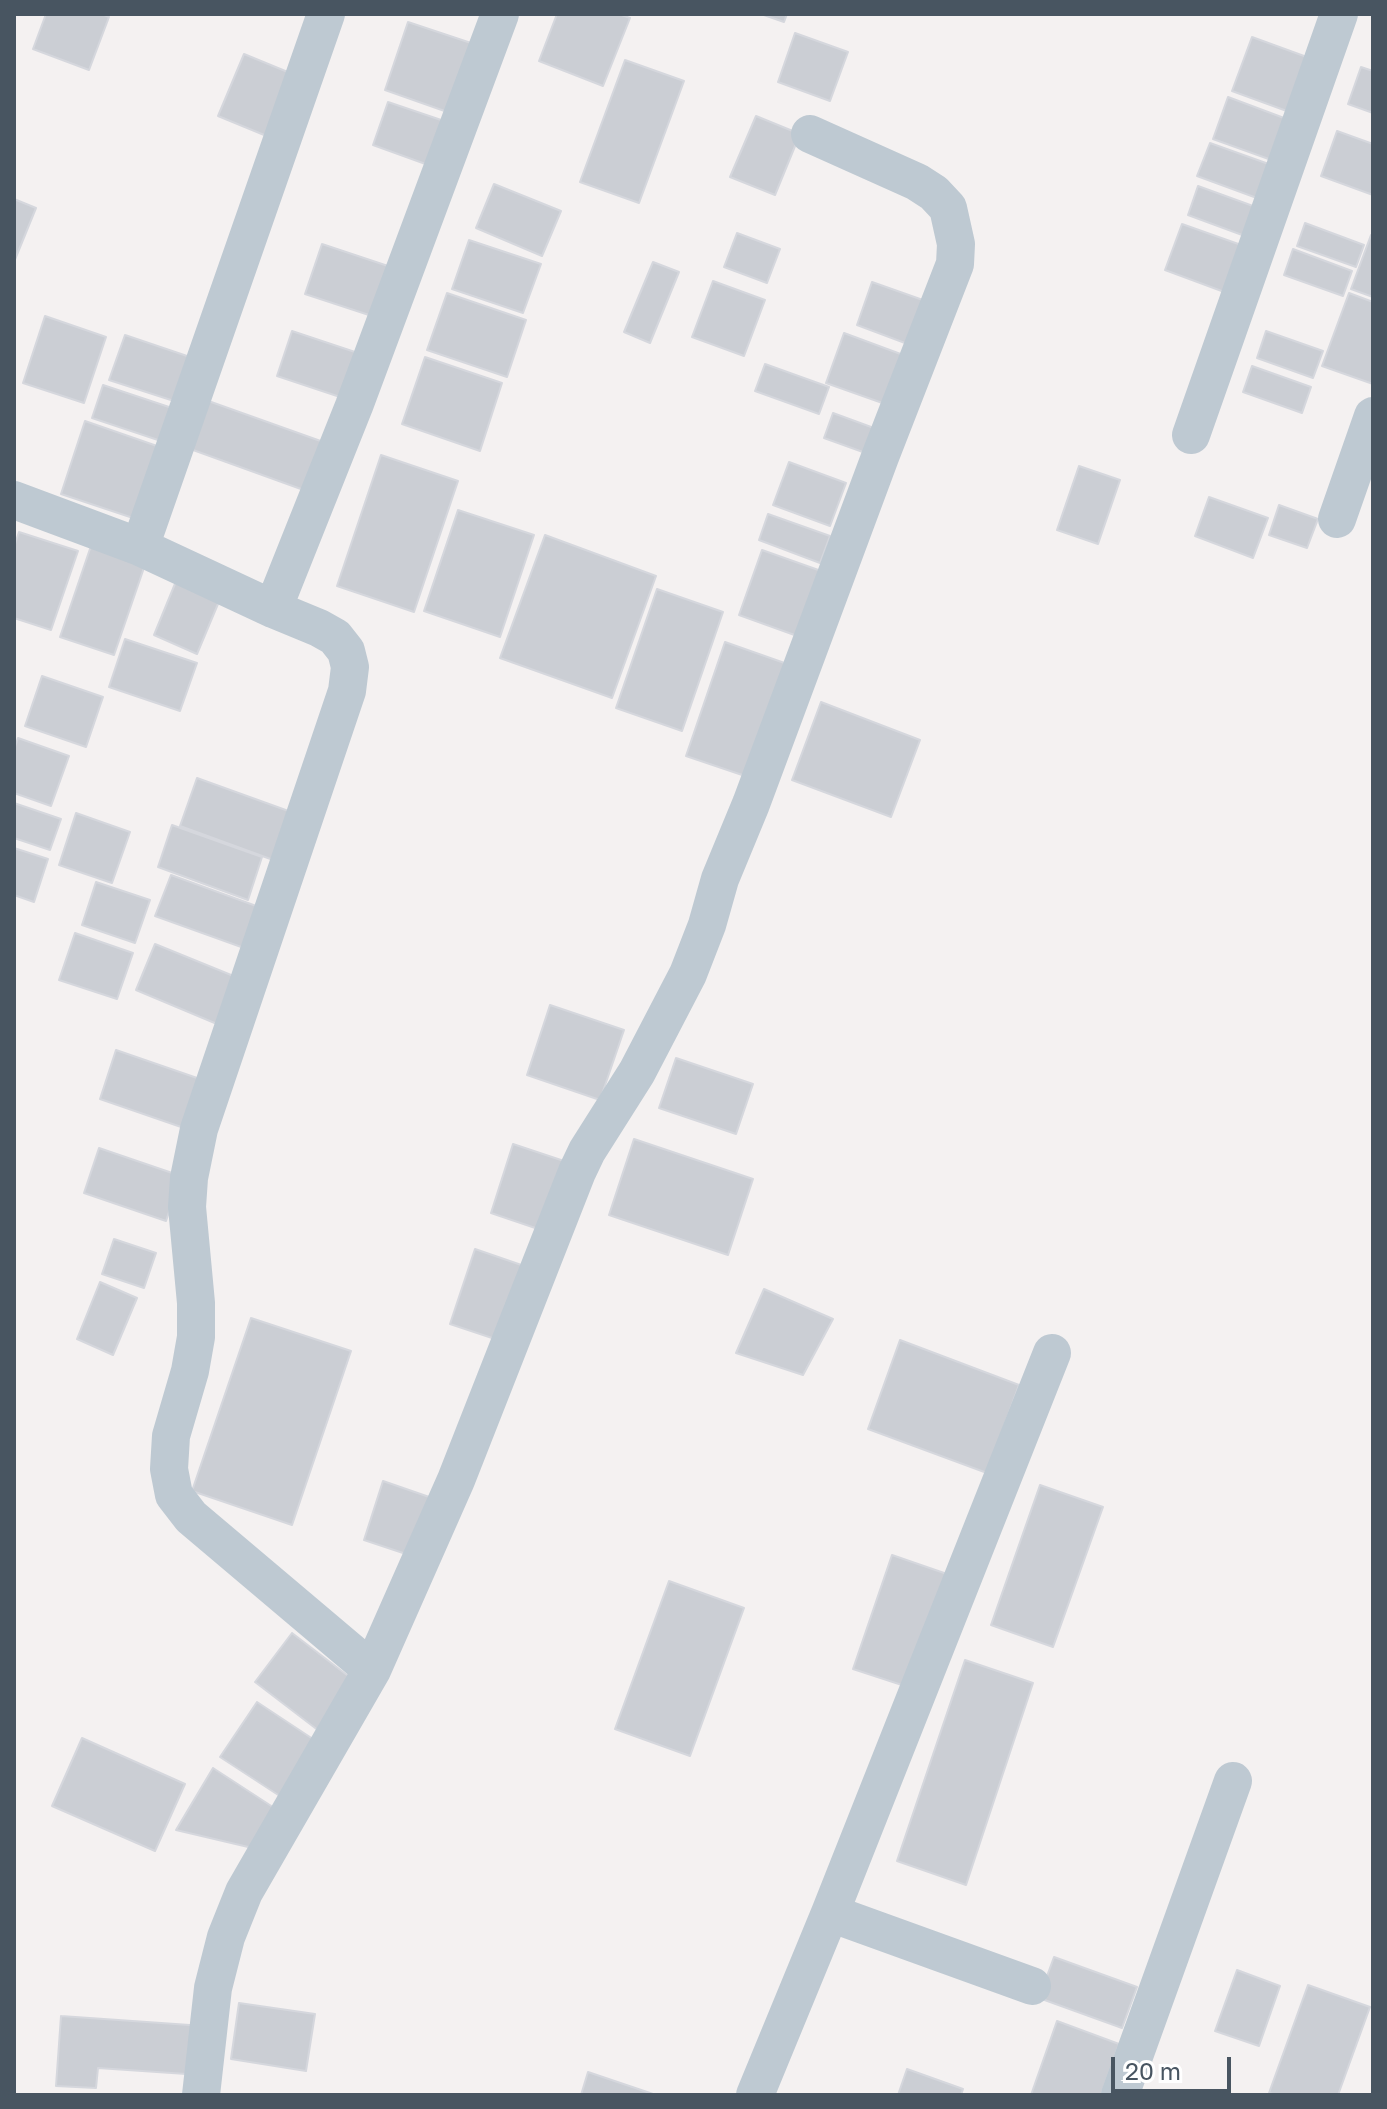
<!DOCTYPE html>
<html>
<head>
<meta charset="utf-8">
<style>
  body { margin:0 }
  #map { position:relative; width:1387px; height:2109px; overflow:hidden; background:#f4f1f1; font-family:"Golos Text",sans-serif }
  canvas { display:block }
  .frame { position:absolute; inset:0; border:16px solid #485561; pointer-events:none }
  .scale { position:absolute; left:1111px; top:2057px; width:120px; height:36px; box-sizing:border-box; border:4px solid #485561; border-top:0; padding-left:10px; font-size:24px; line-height:28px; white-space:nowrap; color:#485561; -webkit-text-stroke:6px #fff; paint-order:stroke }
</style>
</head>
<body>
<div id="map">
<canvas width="1387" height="2109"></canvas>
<div class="frame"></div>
<div class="scale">20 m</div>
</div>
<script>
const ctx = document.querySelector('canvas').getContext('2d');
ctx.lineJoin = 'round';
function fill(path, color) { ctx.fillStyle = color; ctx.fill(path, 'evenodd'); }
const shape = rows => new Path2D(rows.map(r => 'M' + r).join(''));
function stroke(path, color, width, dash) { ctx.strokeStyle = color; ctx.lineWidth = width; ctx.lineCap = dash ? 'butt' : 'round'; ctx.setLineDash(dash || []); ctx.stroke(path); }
const building = shape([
  [46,14,102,14,109,17,89,70,33,49,46,14],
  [557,14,619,14,630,18,603,86,539,61,557,14],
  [761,14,787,14,784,22,761,14],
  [408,22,477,45,453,114,385,90,408,22],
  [795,33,848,52,830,101,778,82,795,33],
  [1252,37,1315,60,1295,114,1232,91,1252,37],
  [244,54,295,75,269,137,218,116,244,54],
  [625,60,684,81,639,203,580,182,625,60],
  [1361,67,1373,71,1373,113,1348,104,1361,67],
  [1228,97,1292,121,1277,162,1213,139,1228,97],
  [388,102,447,122,431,166,373,145,388,102],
  [756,116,800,134,775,195,730,177,756,116],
  [1337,131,1373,144,1373,195,1321,176,1337,131],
  [1210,143,1277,167,1265,201,1197,176,1210,143],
  [494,184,561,211,542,256,476,228,494,184],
  [1198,186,1264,210,1253,239,1188,215,1198,186],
  [14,199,36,208,14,262,14,199],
  [1305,223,1364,245,1356,267,1297,246,1305,223],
  [1182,224,1244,246,1227,293,1165,270,1182,224],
  [737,233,780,249,767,283,724,267,737,233],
  [1371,235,1373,235,1373,297,1351,289,1371,235],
  [469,240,541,264,523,313,452,289,469,240],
  [322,244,388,266,372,316,305,294,322,244],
  [1293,249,1352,271,1343,296,1284,275,1293,249],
  [653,262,679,272,650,343,624,332,653,262],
  [713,281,765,300,744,356,692,337,713,281],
  [872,282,937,305,921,349,857,325,872,282],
  [447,293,526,320,507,377,427,350,447,293],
  [1349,293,1373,302,1373,384,1322,366,1349,293],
  [45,316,106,337,84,403,23,383,45,316],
  [292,331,364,355,349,400,277,376,292,331],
  [1266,331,1323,351,1313,378,1257,358,1266,331],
  [844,333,906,356,888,405,826,383,844,333],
  [125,335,190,357,174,401,109,380,125,335],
  [425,357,502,383,480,451,402,424,425,357],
  [765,364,829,387,819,414,755,391,765,364],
  [1252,366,1311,387,1302,413,1243,392,1252,366],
  [103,385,172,408,161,441,92,418,103,385],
  [200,398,329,444,312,493,182,446,200,398],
  [833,413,882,431,874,456,824,438,833,413],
  [85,421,157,446,133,518,61,494,85,421],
  [381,455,458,481,414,612,337,586,381,455],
  [789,462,846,483,830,526,773,505,789,462],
  [1079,466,1120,480,1098,544,1057,530,1079,466],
  [1209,497,1268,518,1253,558,1195,536,1209,497],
  [1279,505,1318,519,1307,548,1269,535,1279,505],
  [458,510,534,535,500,637,424,611,458,510],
  [768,514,830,536,820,563,759,540,768,514],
  [19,532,78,551,51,630,14,618,14,547,19,532],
  [545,535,656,576,612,698,500,658,545,535],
  [93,540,147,559,114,655,60,637,93,540],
  [762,550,824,572,800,637,739,615,762,550],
  [179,574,223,592,197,654,154,635,179,574],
  [657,589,723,612,682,731,616,708,657,589],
  [125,639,197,663,180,711,109,687,125,639],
  [725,642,793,666,754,779,686,756,725,642],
  [42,676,103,697,86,747,25,726,42,676],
  [821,702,920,740,891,817,792,780,821,702],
  [18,738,69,756,51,806,14,793,14,750,18,738],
  [197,778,294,813,276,861,180,826,197,778],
  [14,803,61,819,50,850,14,838,14,803],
  [76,813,130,832,112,883,59,865,76,813],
  [172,825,262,857,248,900,158,867,172,825],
  [14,848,48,859,34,902,14,895,14,848],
  [171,875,259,907,244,948,155,916,171,875],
  [96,882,150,900,135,943,82,925,96,882],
  [75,933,133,953,117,999,59,980,75,933],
  [155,944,236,977,217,1024,136,990,155,944],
  [550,1005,624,1030,600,1100,527,1075,550,1005],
  [116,1050,200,1079,184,1128,100,1099,116,1050],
  [676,1058,753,1084,736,1134,659,1108,676,1058],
  [634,1139,753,1179,728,1255,609,1215,634,1139],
  [513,1144,573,1164,550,1233,491,1213,513,1144],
  [99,1148,181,1176,166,1221,84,1193,99,1148],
  [114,1239,156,1253,144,1288,102,1274,114,1239],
  [475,1249,533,1269,507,1343,450,1324,475,1249],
  [100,1282,137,1298,113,1355,77,1339,100,1282],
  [764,1289,833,1319,803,1375,736,1353,764,1289],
  [251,1318,351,1351,292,1525,192,1491,251,1318],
  [900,1340,1019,1385,987,1473,868,1429,900,1340],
  [383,1481,435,1499,415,1557,364,1540,383,1481],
  [1040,1485,1103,1507,1053,1647,991,1625,1040,1485],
  [892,1555,947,1574,908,1687,853,1669,892,1555],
  [669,1581,744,1608,690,1756,615,1729,669,1581],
  [292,1633,360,1685,323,1734,255,1682,292,1633],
  [965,1660,1033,1683,966,1885,897,1861,965,1660],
  [257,1702,325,1747,289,1802,220,1757,257,1702],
  [82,1738,185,1784,155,1851,52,1806,82,1738],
  [213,1768,279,1811,261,1850,176,1830,213,1768],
  [1054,1957,1137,1987,1122,2028,1039,1998,1054,1957],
  [1237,1970,1280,1986,1259,2046,1215,2031,1237,1970],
  [1308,1985,1370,2007,1338,2095,1276,2095,1269,2093,1308,1985],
  [239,2003,315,2014,306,2071,231,2059,239,2003],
  [61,2016,204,2026,201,2075,98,2068,96,2088,56,2086,61,2016],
  [1057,2021,1119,2044,1101,2095,1031,2095,1057,2021],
  [907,2069,963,2089,961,2095,898,2095,907,2069],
  [588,2072,656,2095,581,2095,588,2072]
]);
fill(building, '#cbced4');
stroke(building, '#d5d7dd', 2);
stroke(shape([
  [1191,435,1339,14],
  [14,500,140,547,273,609,319,628,335,637,346,651,350,667,347,691,199,1129,189,1178,187,1207,196,1303,196,1337,190,1371,171,1436,169,1469,174,1495,191,1517,372,1670],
  [1337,519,1373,416],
  [140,547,326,14],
  [273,609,354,406,500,14],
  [830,1913,1032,1986],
  [201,2095,213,1988,226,1937,244,1892,372,1670,456,1480,577,1172,587,1151,637,1072,688,974,707,925,720,879,751,804,880,457,955,264,956,244,948,208,934,193,917,182,810,134],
  [755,2095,830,1913,1052,1353],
  [1120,2095,1233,1781]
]), '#bec9d2', 38);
</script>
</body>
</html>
